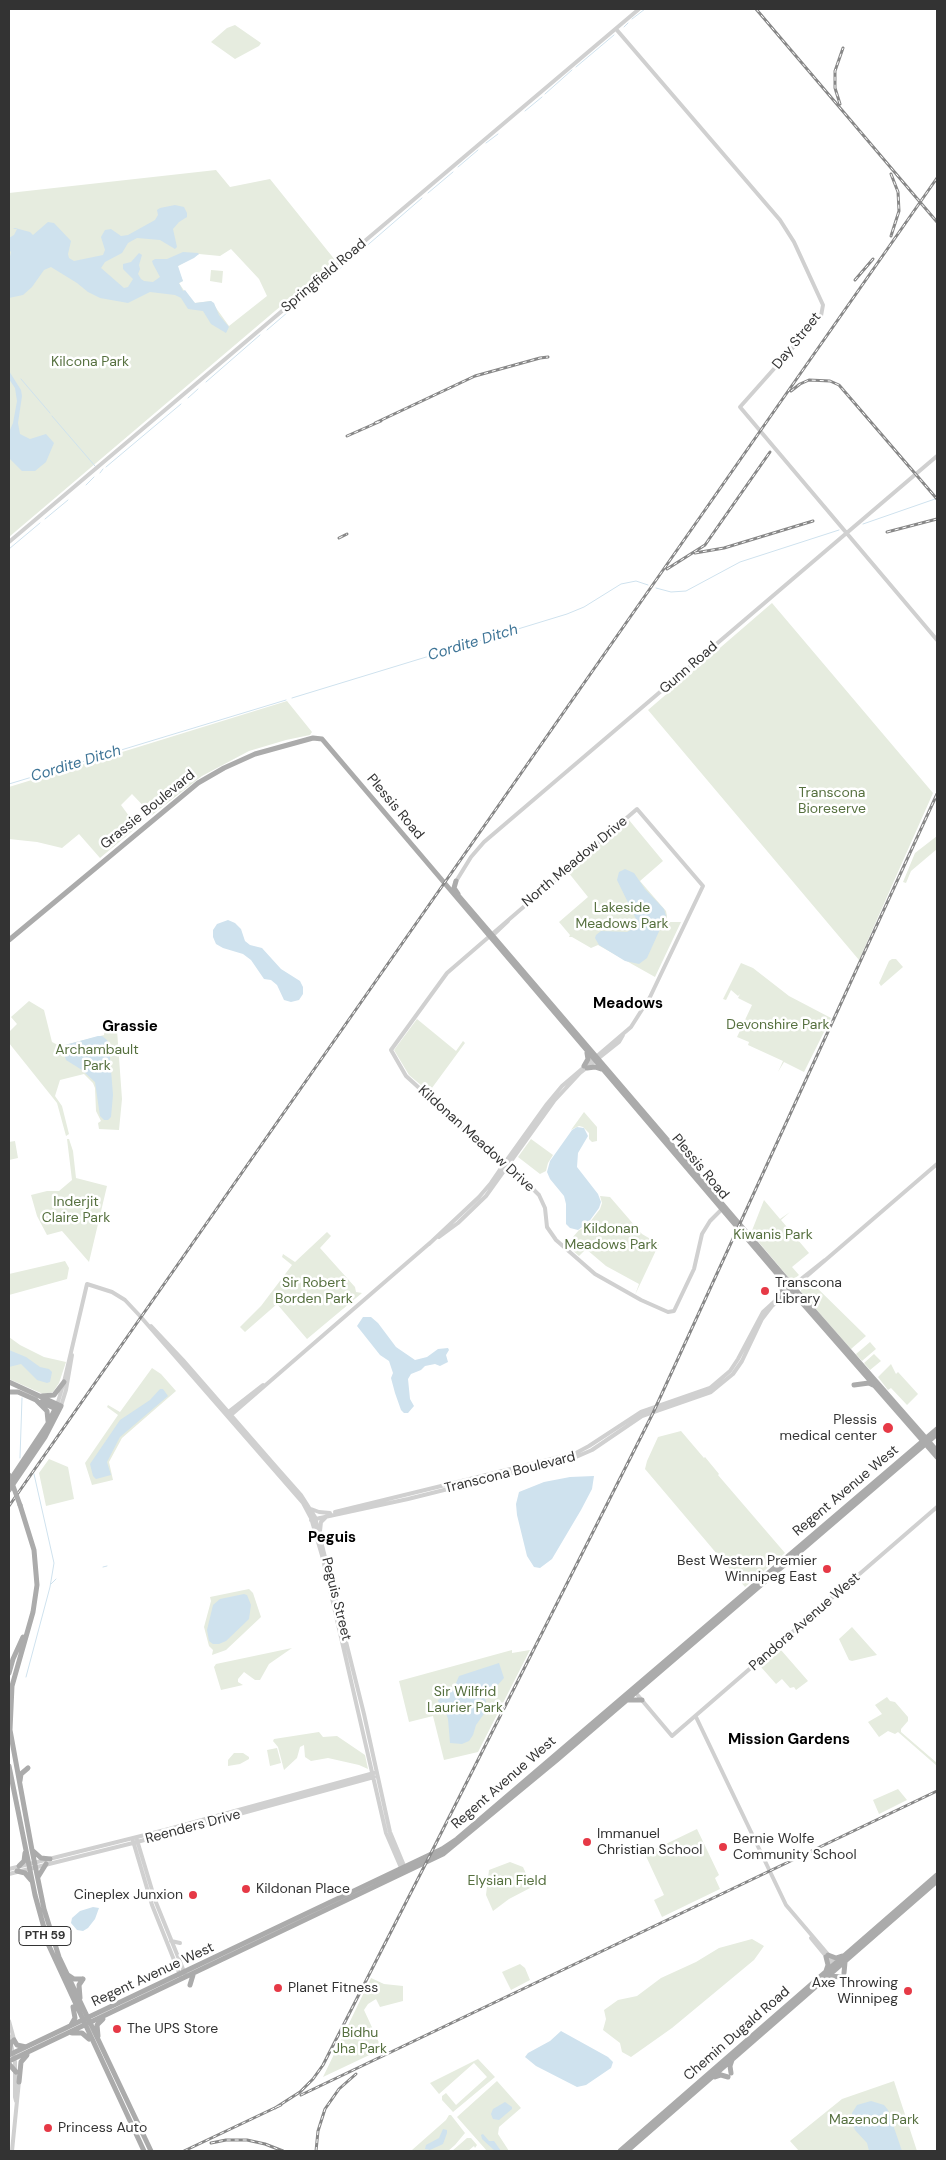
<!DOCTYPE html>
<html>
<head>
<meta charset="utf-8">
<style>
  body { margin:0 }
  #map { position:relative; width:946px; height:2160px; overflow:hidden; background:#fff; font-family:"DM Sans",sans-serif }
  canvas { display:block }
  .frame { position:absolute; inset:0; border:10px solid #333; pointer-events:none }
</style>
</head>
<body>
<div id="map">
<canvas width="946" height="2160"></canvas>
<div class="frame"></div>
</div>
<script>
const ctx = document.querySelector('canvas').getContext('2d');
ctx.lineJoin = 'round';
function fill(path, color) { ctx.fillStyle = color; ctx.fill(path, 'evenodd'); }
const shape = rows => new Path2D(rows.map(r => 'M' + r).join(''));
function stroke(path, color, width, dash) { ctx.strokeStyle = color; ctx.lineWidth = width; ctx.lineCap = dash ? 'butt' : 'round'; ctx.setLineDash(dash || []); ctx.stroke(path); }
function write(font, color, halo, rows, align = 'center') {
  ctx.font = font + ' "DM Sans",sans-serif'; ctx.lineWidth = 5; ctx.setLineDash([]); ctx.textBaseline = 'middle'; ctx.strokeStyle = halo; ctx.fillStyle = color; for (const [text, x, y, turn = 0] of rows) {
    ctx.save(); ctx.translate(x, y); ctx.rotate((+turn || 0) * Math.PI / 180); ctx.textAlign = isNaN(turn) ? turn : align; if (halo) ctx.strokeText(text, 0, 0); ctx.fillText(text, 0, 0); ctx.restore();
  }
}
fill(shape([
  [235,25,261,43,259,46,235,59,211,42,227,28],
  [216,170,230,187,270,179,335,260,9,537,9,193],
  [231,249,259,279,267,296,229,326,211,301,195,303,191,301,179,283,183,281,177,269,178,266,199,254,220,256],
  [211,270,223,271,222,283,210,281],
  [772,603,933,793,859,960,648,710],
  [287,701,312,732,310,735,286,740,249,751,202,776,152,815,132,794,121,805,137,827,100,858,79,834,62,848,37,842,9,839,9,787],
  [629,820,663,861,640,881,666,911,667,916,666,922,681,922,655,977,598,945,591,948,572,937,569,937,570,935,559,922,588,897,568,872],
  [937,836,937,849,911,871,906,883,903,882,915,853],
  [892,959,896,959,903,967,881,986,879,983,889,961],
  [741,963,753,968,789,996,831,1018,804,1072,784,1062,778,1072,783,1061,748,1045,749,1042,737,1037,752,1005,738,998,740,994,738,996,731,990,726,1000,723,999],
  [29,1001,44,1010,52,1042,60,1046,104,1035,105,1029,117,1030,122,1099,119,1130,99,1129,98,1123,101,1121,96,1111,95,1088,93,1083,84,1074,60,1080,55,1096,62,1106,69,1134,66,1136,57,1103,9,1043,9,1032,17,1024,11,1017],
  [417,1019,456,1051,463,1041,465,1043,429,1092,409,1075,394,1050],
  [584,1112,597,1127,597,1141,592,1142,589,1139,589,1133,583,1127,579,1126,571,1130],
  [67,1139,69,1139,73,1151,76,1178,107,1186,89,1262,62,1231,47,1235,37,1216,31,1195,47,1191,59,1191,72,1180],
  [531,1139,553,1155,548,1163,546,1171,540,1174,518,1157],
  [15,1141,18,1158,9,1160,9,1142],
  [600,1196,610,1197,642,1234,659,1244,635,1295,639,1284,606,1266,586,1249,579,1256,566,1245,579,1230,586,1227,600,1209,602,1203],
  [764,1200,780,1219,790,1212,781,1220,809,1253,792,1267,799,1275,794,1279,789,1278,751,1233],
  [327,1232,331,1236,320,1248,355,1287,356,1292,362,1293,307,1339,277,1304,245,1332,240,1327,261,1306,292,1265,282,1257,283,1254,295,1262],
  [65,1261,69,1268,67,1279,9,1295,9,1274],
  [809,1280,866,1336,851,1349,801,1292,801,1286],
  [9,1337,20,1345,44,1357,66,1362,59,1383,53,1392,43,1394,9,1379],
  [870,1342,876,1349,862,1361,856,1354],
  [874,1354,881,1361,870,1370,864,1363],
  [891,1364,896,1374,898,1372,918,1394,907,1405,891,1388,888,1390,878,1377],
  [152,1368,161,1374,176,1391,122,1438,109,1462,113,1480,92,1485,85,1463,118,1415,107,1407,108,1405,120,1412],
  [681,1431,704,1458,705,1457,719,1474,718,1475,785,1553,745,1587,645,1469,647,1461,658,1437],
  [49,1459,68,1467,74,1499,46,1506,39,1473],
  [249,1589,253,1593,261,1617,226,1650,212,1655,213,1650,209,1646,204,1627,211,1601,210,1597],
  [852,1627,877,1655,852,1661,849,1660,839,1639],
  [292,1648,269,1664,260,1680,255,1680,244,1672,238,1679,238,1682,243,1685,221,1690,214,1667,216,1664],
  [512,1650,512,1653,530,1650,478,1752,444,1760,433,1716,409,1722,399,1681],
  [781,1650,808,1681,796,1690,794,1687,790,1688,782,1679,776,1684,761,1667],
  [887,1697,890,1701,895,1702,908,1717,908,1721,901,1729,901,1732,937,1763,937,1766,898,1732,895,1734,888,1731,879,1737,868,1722,882,1714,875,1705],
  [319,1732,323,1737,337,1736,365,1755,368,1769,359,1765,328,1758,311,1761,305,1757,304,1745,300,1747,297,1758,284,1770,278,1747,273,1741,274,1739],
  [277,1748,281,1763,270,1766,267,1750],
  [234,1753,243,1753,249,1757,249,1759,240,1764,228,1766,228,1760],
  [898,1789,907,1800,879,1814,873,1800],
  [697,1829,719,1875,715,1878,720,1889,662,1917,654,1900,664,1895,645,1854],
  [510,1862,523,1867,532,1887,509,1899,493,1911,486,1895,489,1870],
  [752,1939,764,1946,754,1960,672,2028,631,2057,622,2052,620,2043,603,2030,606,2019,604,2010,618,2000,637,1996,661,1978,696,1962,719,1948],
  [520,1964,525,1968,530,1980,511,1990,502,1972],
  [371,1978,384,1984,403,1986,403,2001,380,2007,376,1999,368,2004,364,2010,382,2049,323,2077],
  [478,2059,495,2077,453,2112,442,2100,442,2096,446,2093,456,2105,487,2077,474,2063,439,2094,430,2083],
  [497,2081,521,2108,499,2127,498,2134,509,2151,487,2151,457,2117],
  [894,2081,917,2151,799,2151,790,2141,842,2099],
  [449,2115,451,2115,465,2133,455,2145,448,2151,413,2151,412,2150,446,2120],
  [467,2138,471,2138,477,2145,475,2148,474,2146,468,2151,452,2151]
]), '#e6ecdf');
fill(shape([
  [175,205,184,207,187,213,187,217,179,222,173,229,177,247,175,249,160,240,137,238,128,243,122,253,105,262,101,268,124,288,128,287,133,279,123,269,123,264,131,262,139,253,142,255,139,265,140,269,138,274,141,279,144,281,153,282,160,277,153,264,152,261,155,259,167,259,183,252,198,253,199,254,194,258,178,266,183,281,179,283,183,291,185,290,195,303,211,301,214,303,219,315,229,327,226,333,211,324,203,311,188,309,181,298,175,295,150,292,128,303,100,298,88,292,77,283,51,267,44,270,32,287,23,295,9,298,9,261,11,252,9,250,9,238,14,235,17,229,13,229,15,228,30,232,33,235,48,222,54,223,71,241,68,254,69,258,74,261,103,255,105,250,101,237,105,230,111,229,121,236,128,235,155,220,158,215,157,210,160,208],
  [9,371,21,390,22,396,18,423,20,434,30,439,46,434,54,443,46,462,35,471,22,471,9,458,9,432,13,423,17,401,15,388,9,379],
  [625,869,634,873,645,889,664,909,666,916,647,958,639,964,625,961,599,945,595,938,596,935,601,931,627,932,636,927,636,919,617,880,619,872],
  [228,920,235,923,241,929,245,941,250,945,262,948,281,969,300,981,303,987,303,994,299,1000,291,1002,284,1000,277,985,271,980,264,979,251,960,243,954,223,948,216,944,213,937,213,930,217,924],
  [98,1036,102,1036,107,1040,109,1045,113,1095,111,1117,108,1120,104,1120,100,1116,95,1082,82,1070,66,1060,63,1051,65,1045],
  [577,1127,584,1128,588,1136,578,1153,577,1167,598,1194,601,1202,599,1208,588,1223,578,1230,570,1228,566,1224,566,1204,564,1196,550,1179,547,1172,550,1161,572,1130],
  [363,1317,371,1317,378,1323,396,1347,415,1360,427,1357,438,1349,448,1348,449,1350,446,1355,448,1362,440,1366,435,1364,425,1366,421,1370,411,1374,408,1379,410,1399,414,1406,408,1413,404,1413,401,1410,395,1393,391,1378,393,1373,389,1361,380,1355,357,1326],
  [9,1350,26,1357,40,1367,49,1369,52,1372,50,1382,47,1383,37,1380,21,1364,9,1367],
  [160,1389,163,1389,168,1396,120,1437,107,1462,111,1475,96,1479,93,1476,90,1464,120,1420,150,1400],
  [594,1476,592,1489,581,1510,552,1559,540,1568,534,1567,527,1556,517,1515,516,1504,519,1492,544,1482,570,1477],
  [244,1594,247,1595,251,1605,249,1619,226,1641,219,1644,213,1644,209,1641,207,1630,213,1605,220,1599],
  [499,1663,504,1678,496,1687,483,1692,487,1705,486,1711,476,1725,473,1735,469,1741,462,1744,450,1743,448,1719,446,1713,440,1709,438,1700,453,1690,459,1676],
  [93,1907,99,1908,95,1919,88,1928,83,1931,77,1930,71,1923,72,1918,80,1911],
  [561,2031,608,2057,613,2062,611,2068,586,2085,577,2087,536,2066,525,2057,528,2053,550,2041],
  [871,2101,884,2105,888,2110,902,2151,869,2151,867,2143,855,2130,852,2123,852,2113,857,2105],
  [505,2102,512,2107,512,2109,499,2120,493,2119,491,2114,493,2109],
  [443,2129,447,2130,447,2133,443,2144,430,2150,425,2149,426,2145,439,2138],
  [483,2134,489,2141,494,2141,501,2151,495,2151,482,2139,481,2135]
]), '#cfe2ee');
stroke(shape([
  [632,19,645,9],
  [624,27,628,23],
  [576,67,614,35],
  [545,94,572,70],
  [525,111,542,97],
  [486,143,498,134],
  [458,167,478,150],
  [428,193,453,172],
  [355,256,422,198],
  [335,273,350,260],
  [305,298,330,277],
  [267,330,302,300],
  [21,379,50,413],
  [206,382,260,335],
  [188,398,198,389],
  [52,416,95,466],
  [106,467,181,404],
  [100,473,103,469],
  [86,485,94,477],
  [45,519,68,500],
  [863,524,935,499],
  [9,549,40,523],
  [656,588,671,592,686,591,740,562,839,530],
  [292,698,567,614,584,607,621,584,636,581,648,585],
  [9,784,286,700],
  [20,1458,22,1398],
  [103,1567,107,1566],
  [51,1584,56,1579],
  [26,1677,50,1587,54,1563,34,1474]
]), '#cfe2ee', 1);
stroke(shape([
  [616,29,780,220,794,242,823,305,821,316,740,407,937,640],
  [9,542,639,9],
  [455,883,471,857,484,842,937,456],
  [491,937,508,921],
  [439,1237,458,1223,486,1196,554,1101,580,1073,619,1042,623,1035],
  [429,1244,479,1197,491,1183,504,1164,547,1104,562,1086,631,1027,650,997,703,886,637,809,447,973,391,1050,406,1076,493,1155,526,1182,539,1195,545,1208,547,1227,556,1240,595,1274,641,1300,668,1312,674,1311,694,1269,702,1234,710,1221,723,1208],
  [151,1326,183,1360,278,1469,301,1495,315,1517,364,1714,390,1832,405,1868],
  [57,1405,64,1382,87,1284,112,1292,125,1300,140,1316,303,1503,311,1518,323,1559,386,1833,402,1870],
  [61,1406,66,1390,72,1355],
  [227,1413,263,1385],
  [231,1415,431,1242],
  [311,1509,319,1512,330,1513],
  [335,1512,576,1453,589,1446,641,1412,710,1388,730,1371,738,1359,763,1312,786,1291,825,1260],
  [311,1520,408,1499,576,1457,592,1450,642,1416,711,1392,733,1374,742,1361,762,1319,772,1306,937,1164],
  [320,1531,321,1522,326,1517],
  [635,1692,672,1736,937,1507],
  [696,1717,786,1905,837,1965],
  [137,1840,155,1900,185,1974],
  [133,1841,152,1905,180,1975],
  [9,1869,169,1829,374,1773],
  [9,1874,137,1842,374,1777],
  [811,1938,834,1966],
  [171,1941,180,1943],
  [9,2021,15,2043],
  [9,2036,15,2062,15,2097,16,2101],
  [12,2151,19,2081]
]), '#d0d0d0', 4);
stroke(shape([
  [456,881,454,888,458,894],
  [456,893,794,1288,937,1451],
  [9,940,198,783,224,768,255,754,313,738,322,739,789,1288,937,1457],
  [584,1066,588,1059,587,1053],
  [587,1068,595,1067,601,1069],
  [780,1280,783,1293],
  [782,1298,796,1296],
  [9,1382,61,1406,45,1437,9,1490],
  [854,1385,869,1383,873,1385],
  [9,1392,18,1392,36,1400,47,1411,48,1421],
  [42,1396,54,1395,64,1382],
  [41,1402,58,1410],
  [9,1482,47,1425,57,1405],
  [20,1505,34,1550,37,1585,33,1612,12,1686,10,1730,32,1850,44,1909,59,1957,151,2151],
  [9,1673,13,1659,23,1637],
  [626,1700,642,1700],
  [9,1766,35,1895,49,1946,144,2151],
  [20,1781,21,1774,28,1768],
  [32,1850,41,1858,50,1859],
  [19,1866,24,1861,25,1853],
  [17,1871,25,1873,31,1880],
  [38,1877,46,1864],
  [828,1955,836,1958,842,1956],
  [826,1971,828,1965,826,1957],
  [844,1973,845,1962],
  [68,1975,74,1979,83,1979],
  [829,1976,842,1977],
  [190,1985,193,1975],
  [80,1998,79,1985,83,1979],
  [71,2025,75,2018,73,2007],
  [72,2033,82,2033,89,2039],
  [98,2036,97,2025,103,2019],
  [14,2040,17,2045,26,2047],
  [9,2052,11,2042],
  [9,2055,442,1849,457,1839,937,1429],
  [9,2061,443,1854,558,1759,937,1434],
  [9,2064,16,2072],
  [731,2073,730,2066,732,2060],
  [715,2077,721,2075,728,2077],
  [19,2082,21,2062,27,2055],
  [620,2151,937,1875],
  [627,2151,937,1881]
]), '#ababab', 5);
const rail = shape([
  [756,9,937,222],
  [840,104,835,88,835,71,843,48],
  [891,174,898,192,899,211,891,236],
  [855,280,873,259],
  [791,391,800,384,809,380,830,381,839,385,937,499],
  [375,423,475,376,540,358,548,357],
  [347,436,381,421],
  [887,532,937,519],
  [339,538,347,534],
  [695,553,724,548,813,521],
  [667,569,705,545,770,452],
  [9,1506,937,178],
  [301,2095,937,1791],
  [275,2108,300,2092,313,2079,323,2065,426,1863,653,1413,937,794],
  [211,2143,226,2140,247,2140,265,2144,283,2151],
  [184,2151,281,2105],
  [316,2151,318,2131,325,2109,339,2089,356,2074]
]);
stroke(rail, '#888', 3);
stroke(rail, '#fff', 1, [4]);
stroke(shape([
  [9,1475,20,1505]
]), '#ababab', 5);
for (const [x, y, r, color] of [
  [765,1291,5,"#e63946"],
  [888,1428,6,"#e63946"],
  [827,1569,5,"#e63946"],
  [587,1842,5,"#e63946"],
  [723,1847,5,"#e63946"],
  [246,1889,5,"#e63946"],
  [193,1895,5,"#e63946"],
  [278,1988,5,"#e63946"],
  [908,1991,5,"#e63946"],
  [117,2029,5,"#e63946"],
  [48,2128,5,"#e63946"]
]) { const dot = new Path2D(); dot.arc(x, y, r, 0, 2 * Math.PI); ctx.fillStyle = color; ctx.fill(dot); stroke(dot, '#fff', 2); }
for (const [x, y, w] of [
  [45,1936,52]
]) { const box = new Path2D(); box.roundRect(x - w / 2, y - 9.5, w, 19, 4); ctx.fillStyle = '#fff'; ctx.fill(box); stroke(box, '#333', 1); }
write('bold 12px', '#333', null, [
  ["PTH 59",45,1936]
]);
write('14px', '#333', '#fff', [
  ["Springfield Road",324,276,-40],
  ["Day Street",797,341,-51],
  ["Gunn Road",689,668,-41],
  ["Plessis Road",395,807,50],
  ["Grassie Boulevard",148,810,-39],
  ["North Meadow Drive",575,862,-40],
  ["Kildonan Meadow Drive",476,1139,42],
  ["Plessis Road",700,1167,50],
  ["Transcona Boulevard",510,1473,-14],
  ["Regent Avenue West",846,1491,-40],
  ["Peguis Street",336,1599,76],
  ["Pandora Avenue West",805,1622,-41],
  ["Regent Avenue West",504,1783,-41],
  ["Reenders Drive",193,1827,-15],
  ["Regent Avenue West",153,1975,-25],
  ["Chemin Dugald Road",737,2034,-41]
]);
write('14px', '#56703f', '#fff', [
  ["Kilcona Park",90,362],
  ["Transcona",832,793],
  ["Bioreserve",832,809],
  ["Lakeside",622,908],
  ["Meadows Park",622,924],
  ["Devonshire Park",778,1025],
  ["Archambault",97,1050],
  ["Park",97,1066],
  ["Inderjit",76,1202],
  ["Claire Park",76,1218],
  ["Kildonan",611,1229],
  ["Meadows Park",611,1245],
  ["Kiwanis Park",773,1235],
  ["Sir Robert",314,1283],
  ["Borden Park",314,1299],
  ["Sir Wilfrid",465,1692],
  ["Laurier Park",465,1708],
  ["Elysian Field",507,1881],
  ["Bidhu",360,2033],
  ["Jha Park",360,2049],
  ["Mazenod Park",874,2120]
]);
write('14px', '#333', '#fff', [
  ["Transcona",775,1283],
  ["Library",775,1299],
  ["Plessis",877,1420,"right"],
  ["medical center",877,1436,"right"],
  ["Best Western Premier",817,1561,"right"],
  ["Winnipeg East",817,1577,"right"],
  ["Immanuel",597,1834],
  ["Christian School",597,1850],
  ["Bernie Wolfe",733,1839],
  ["Community School",733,1855],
  ["Kildonan Place",256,1889],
  ["Cineplex Junxion",183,1895,"right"],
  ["Axe Throwing",898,1983,"right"],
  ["Winnipeg",898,1999,"right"],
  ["Planet Fitness",288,1988],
  ["The UPS Store",127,2029],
  ["Princess Auto",58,2128]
], 'left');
write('italic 15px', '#3f7597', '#fff', [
  ["Cordite Ditch",473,643,-17],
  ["Cordite Ditch",76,764,-17]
]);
write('bold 15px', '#000', '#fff', [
  ["Meadows",628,1004],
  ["Grassie",130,1027],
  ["Peguis",332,1538],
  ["Mission Gardens",789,1740]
]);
</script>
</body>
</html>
